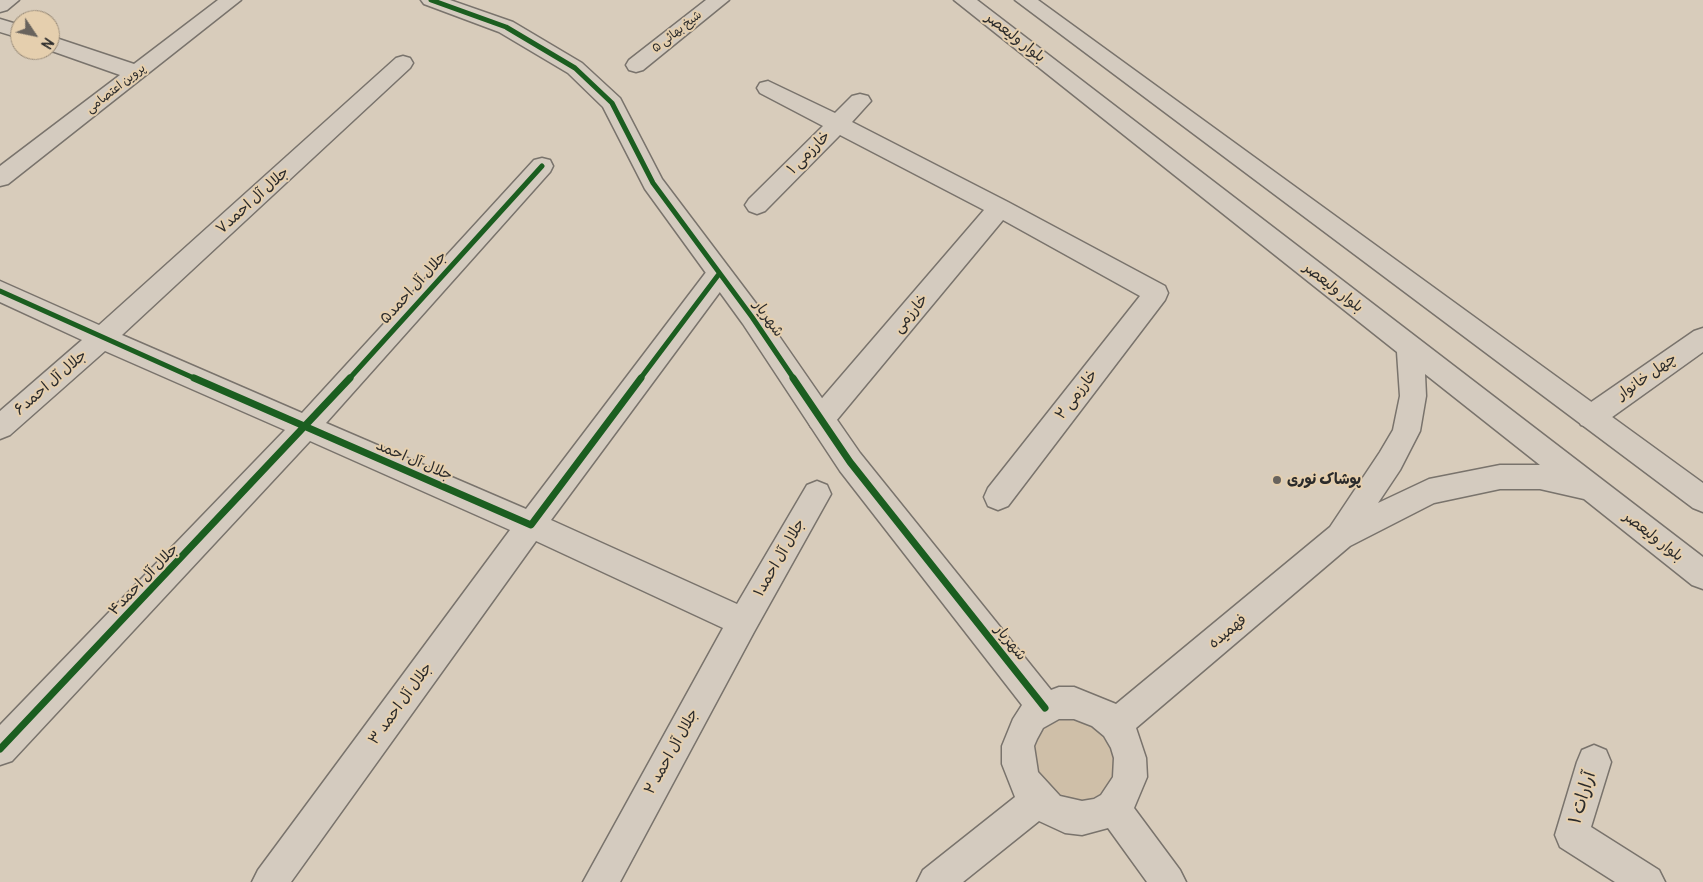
<!DOCTYPE html>
<html>
<head>
<meta charset="utf-8">
<style>
  body { margin:0 }
  #map { position:relative; width:1703px; height:882px; overflow:hidden; background:#d8ccbb; font-family:Pangolin,sans-serif }
  canvas { display:block }
  .north { position:absolute; left:10px; top:10px; width:50px; height:50px; box-sizing:border-box; background:#e5cfae; border:1px solid #9b8d7a; border-radius:50%; rotate:124deg; font-size:14px; font-weight:700; line-height:20px; text-align:center; color:#2b2b2b }
  .north::after { content:''; display:block; margin:auto; width:18px; height:22px; background:#68635d; clip-path:polygon(50% 0,100% 100%,50% 72%,0 100%) }
</style>
</head>
<body>
<div id="map">
<canvas width="1703" height="882"></canvas>
<div class="north">N</div>
</div>
<script>
const ctx = document.querySelector('canvas').getContext('2d');
ctx.lineJoin = 'round';
function fill(path, color) { ctx.fillStyle = color; ctx.fill(path, 'evenodd'); }
const shape = rows => new Path2D(rows.map(r => 'M' + r).join(''));
function stroke(path, color, width, dash) { ctx.strokeStyle = color; ctx.lineWidth = width; ctx.lineCap = dash ? 'butt' : 'round'; ctx.setLineDash(dash || []); ctx.stroke(path); }
function write(font, color, halo, rows, align = 'center') {
  ctx.font = font + ' Pangolin,"Playpen Sans Arabic",sans-serif'; ctx.lineWidth = 4; ctx.setLineDash([]); ctx.textBaseline = 'middle'; ctx.strokeStyle = halo; ctx.fillStyle = color; for (const [text, x, y, turn = 0] of rows) {
    ctx.save(); ctx.translate(x, y); ctx.rotate((+turn || 0) * Math.PI / 180); ctx.textAlign = isNaN(turn) ? turn : align; if (halo) ctx.strokeText(text, 0, 0); ctx.fillText(text, 0, 0); ctx.restore();
  }
}
fill(shape([
  [1075,711,1115,740,1117,787,1080,811,1028,773,1034,727]
]), '#cfbfa8');
const street = shape([
  [0,0,19,0,7,10,0,12,0,0],
  [218,0,241,0,8,184,0,186,0,166,120,75,49,50,50,36,134,64,218,0],
  [706,0,729,0,643,70,636,72,629,70,626,65,629,60,706,0],
  [0,19,20,25,20,38,0,32,0,19],
  [403,56,410,58,413,63,410,68,122,335,302,413,534,160,542,158,550,160,553,166,550,172,326,423,526,509,710,267,719,265,728,267,731,274,728,281,551,520,737,604,807,485,817,481,827,485,831,494,754,632,620,882,583,882,723,628,536,541,291,882,252,882,258,870,510,530,310,441,12,761,0,765,0,725,285,430,105,351,10,435,0,439,0,411,82,340,0,302,0,281,99,325,396,58,403,56],
  [768,81,835,113,852,96,860,94,868,96,871,101,852,122,1008,202,1165,286,1168,293,1165,300,1008,506,998,510,988,506,984,497,988,488,1140,296,1003,220,831,427,821,430,811,427,807,419,811,411,984,210,840,135,765,211,757,214,749,211,745,205,749,199,823,126,760,93,757,88,760,83,768,81],
  [1703,328,1703,352,1601,425,1591,428,1581,425,1577,417,1581,409,1694,331,1703,328],
  [1594,745,1606,750,1611,762,1591,827,1659,870,1665,882,1615,882,1560,847,1555,835,1577,762,1582,750,1594,745]
]);
const secondary = shape([
  [421,0,450,0,513,22,582,63,620,98,662,179,761,310,860,453,1051,690,1059,687,1074,687,1116,704,1330,527,1380,452,1393,430,1400,396,1397,352,954,0,977,0,1703,557,1703,589,1692,585,1584,499,1540,489,1500,489,1434,503,1350,546,1136,728,1146,758,1147,777,1134,808,1180,870,1186,882,1147,882,1108,828,1082,835,1065,833,1039,821,963,882,917,882,923,870,1015,797,1002,764,1002,746,1013,719,1022,705,840,471,743,324,645,189,603,107,568,73,499,32,424,4,421,0],
  [1425,374,1540,465,1500,465,1429,479,1378,503,1400,470,1420,431,1426,396,1425,374],
  [1059,719,1074,719,1092,726,1104,736,1111,748,1114,758,1113,777,1101,795,1094,799,1082,801,1060,796,1038,772,1034,746,1037,739,1043,728,1059,719],
  [1015,0,1038,0,1703,483,1703,512,1693,508,1015,0]
]);
stroke(street, '#79736c', 3);
stroke(secondary, '#79736c', 3);
fill(street, '#d4cbbf');
fill(secondary, '#d4cbbf');
stroke(shape([
  [431,0,506,27,575,68,612,103,653,183,752,317,794,379],
  [0,291,196,379],
  [349,379,542,166],
  [640,379,719,274]
]), '#1b5e20', 5);
stroke(shape([
  [194,378,531,525,641,378],
  [793,378,850,462,1045,708],
  [0,749,350,378]
]), '#1b5e20', 7);
for (const [x, y, r, color] of [
  [1277,480,5,"#68635d"]
]) { const dot = new Path2D(); dot.arc(x, y, r, 0, 2 * Math.PI); ctx.fillStyle = color; ctx.fill(dot); stroke(dot, '#e5cfae', 2); }
write('12px', '#2b2b2b', '#e5cfae', [
  ["شیخ بهائی ۵",677,32,-38],
  ["پروین اعتصامی",116,89,-38]
]);
write('15px', '#2b2b2b', '#e5cfae', [
  ["بلوار ولیعصر",1015,38,38],
  ["خارزمی ۱",809,153,-45],
  ["جلال آل احمد۷",253,201,-42],
  ["جلال آل احمد۵",414,288,-48],
  ["بلوار ولیعصر",1333,288,38],
  ["خارزمی",911,314,-50],
  ["شهریار",768,319,55],
  ["چهل خانوار",1647,377,-35],
  ["جلال آل احمد۶",51,383,-41],
  ["خارزمی ۲",1077,395,-52],
  ["جلال آل احمد",414,461,23],
  ["بلوار ولیعصر",1653,537,38],
  ["جلال آل احمد۱",780,558,-60],
  ["جلال آل احمد۴",144,580,-46],
  ["فهمیده",1228,632,-39],
  ["شهریار",1010,643,51],
  ["جلال آل احمد ۳",401,704,-54],
  ["جلال آل احمد ۲",672,752,-61]
]);
write('bold 15px', '#2b2b2b', '#e5cfae', [
  ["پوشاک نوری",1287,480]
], 'left');
write('18px', '#2b2b2b', '#e5cfae', [
  ["آرارات ۱",1583,798,-73]
]);
</script>
</body>
</html>
